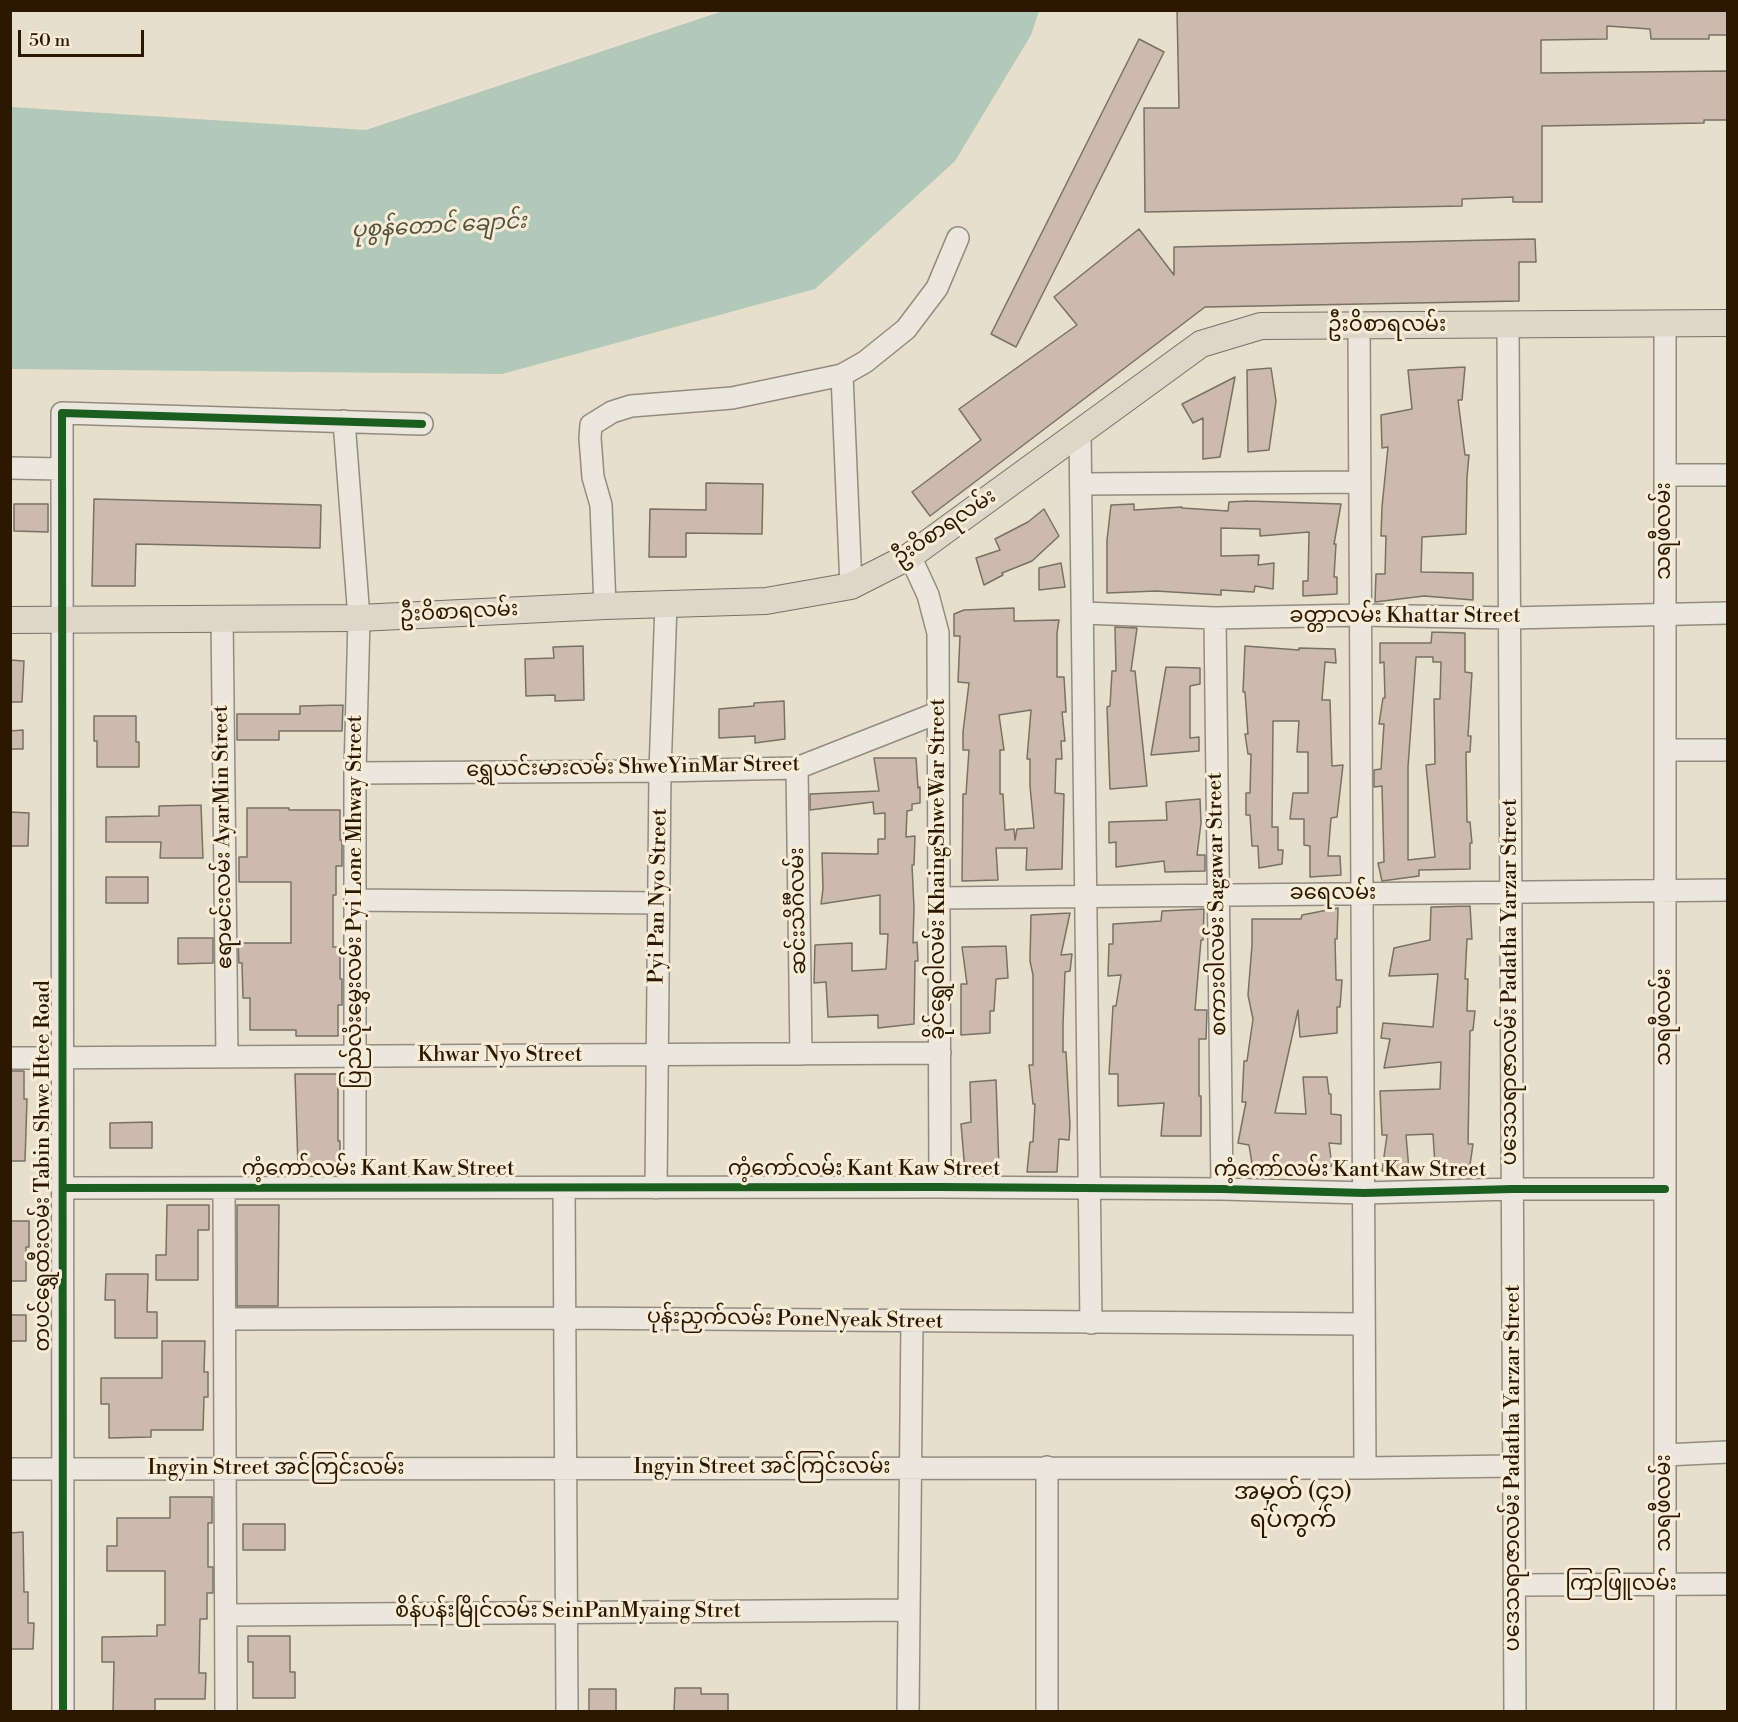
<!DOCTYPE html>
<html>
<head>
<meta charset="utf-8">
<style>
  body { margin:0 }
  #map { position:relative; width:1738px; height:1722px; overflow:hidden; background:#e7decc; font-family:"Libre Bodoni",serif }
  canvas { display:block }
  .frame { position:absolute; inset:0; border:12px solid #2c1800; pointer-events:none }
  .scale { position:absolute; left:18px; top:30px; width:126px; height:27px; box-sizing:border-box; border:3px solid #2c1800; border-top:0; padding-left:8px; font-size:18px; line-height:21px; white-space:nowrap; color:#2c1800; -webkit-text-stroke:4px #f7ecd7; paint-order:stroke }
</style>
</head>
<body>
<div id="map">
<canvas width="1738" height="1722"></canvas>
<div class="frame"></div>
<div class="scale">50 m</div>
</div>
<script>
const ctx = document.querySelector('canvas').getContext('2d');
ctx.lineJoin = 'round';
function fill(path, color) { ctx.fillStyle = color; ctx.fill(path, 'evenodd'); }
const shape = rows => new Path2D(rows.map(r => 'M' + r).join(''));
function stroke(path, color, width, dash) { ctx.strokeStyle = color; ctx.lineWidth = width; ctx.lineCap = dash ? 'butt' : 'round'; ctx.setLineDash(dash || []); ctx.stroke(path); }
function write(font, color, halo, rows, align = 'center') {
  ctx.font = font + ' "Libre Bodoni","Noto Sans Myanmar",serif'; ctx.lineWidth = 6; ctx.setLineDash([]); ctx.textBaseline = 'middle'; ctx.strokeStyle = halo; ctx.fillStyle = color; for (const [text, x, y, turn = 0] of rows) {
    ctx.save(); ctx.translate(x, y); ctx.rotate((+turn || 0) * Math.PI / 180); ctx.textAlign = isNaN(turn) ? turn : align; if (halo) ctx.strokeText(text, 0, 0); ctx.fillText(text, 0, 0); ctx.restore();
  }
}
fill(shape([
  [723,11,1039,11,1031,35,955,161,815,289,502,374,11,369,11,107,366,130]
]), '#b2c8b8');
const building = shape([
  [1177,10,1728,10,1728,35,1709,35,1709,39,1651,39,1650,29,1607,26,1607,39,1541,40,1541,73,1728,71,1728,120,1704,120,1704,123,1542,126,1542,202,1513,202,1513,197,1462,199,1462,206,1145,212,1144,108,1179,108,1177,10],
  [1139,39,1164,52,1016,347,991,334,1139,39],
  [1139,229,1174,275,1174,247,1535,239,1536,262,1519,262,1519,301,1205,307,930,516,912,492,981,440,959,409,1077,325,1054,297,1139,229],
  [1465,367,1462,400,1458,400,1465,455,1469,455,1467,477,1466,534,1422,537,1421,572,1473,573,1473,600,1424,596,1375,602,1376,574,1385,574,1386,536,1381,536,1382,507,1388,447,1382,448,1381,415,1412,409,1408,370,1465,367],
  [1271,368,1276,401,1269,450,1248,452,1247,370,1271,368],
  [1235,377,1220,457,1203,459,1203,418,1193,423,1182,404,1235,377],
  [706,483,763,484,762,534,686,533,686,557,649,557,650,509,706,510,706,483],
  [94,499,321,505,320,548,136,544,135,586,92,586,94,499],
  [1248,501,1341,504,1334,544,1336,544,1334,577,1337,577,1337,594,1303,596,1303,581,1308,581,1309,532,1260,536,1260,529,1221,528,1221,556,1259,555,1258,565,1274,563,1273,589,1255,586,1254,592,1221,590,1221,595,1156,591,1107,593,1107,540,1111,505,1134,504,1134,510,1182,507,1182,508,1228,511,1229,502,1248,501],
  [14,504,48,504,48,532,14,531,14,504],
  [1044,509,1059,536,1032,561,1002,573,1003,575,984,585,976,558,1000,550,995,539,1028,522,1044,509],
  [1061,563,1065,587,1039,590,1039,568,1061,563],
  [1014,608,1014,621,1059,620,1057,633,1057,677,1064,677,1066,712,1062,712,1065,741,1061,741,1062,759,1056,759,1055,793,1064,794,1062,869,1026,870,1027,848,996,848,998,880,962,881,963,794,966,794,969,750,963,750,963,732,969,683,958,682,960,636,954,636,954,614,964,610,1014,608],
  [1031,710,1027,759,1030,759,1030,786,1034,828,1017,829,1015,840,1014,829,1005,830,1003,794,1000,794,1000,750,1004,750,999,715,1031,710],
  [1115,627,1137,628,1131,671,1135,671,1147,786,1110,789,1107,707,1110,706,1112,671,1116,671,1115,627],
  [1432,632,1465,633,1465,672,1472,673,1468,736,1471,736,1470,752,1466,752,1467,822,1470,822,1472,843,1470,843,1470,869,1419,870,1419,876,1382,881,1378,863,1384,862,1382,786,1374,787,1374,770,1381,769,1384,724,1379,724,1383,698,1385,698,1384,662,1380,663,1380,643,1431,643,1432,632],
  [1416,657,1433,657,1433,662,1441,662,1440,699,1434,699,1435,764,1426,765,1435,857,1408,860,1408,767,1416,657],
  [583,646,584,700,555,701,555,695,526,696,525,659,554,658,553,647,583,646],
  [1245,646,1299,650,1299,648,1335,649,1336,663,1325,662,1322,700,1330,700,1332,766,1343,765,1337,817,1331,818,1328,856,1340,856,1341,875,1310,877,1310,846,1304,845,1304,819,1290,819,1293,793,1308,793,1308,752,1297,752,1299,721,1273,721,1272,827,1278,827,1278,850,1283,850,1282,864,1259,868,1258,846,1252,846,1250,815,1246,815,1246,793,1250,793,1251,754,1248,754,1245,734,1248,734,1245,692,1243,692,1245,646],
  [10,660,24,661,22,702,10,702,10,660],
  [1166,667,1200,668,1200,684,1190,686,1190,738,1199,737,1199,751,1151,755,1166,667],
  [784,701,785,739,755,743,755,736,719,738,719,709,754,706,754,703,784,701],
  [343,705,342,731,279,731,279,740,237,740,237,714,300,714,300,706,343,705],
  [94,716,136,716,136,742,139,742,139,767,97,767,97,741,94,741,94,716],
  [23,730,23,749,10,749,10,731,23,730],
  [874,758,916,758,918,788,920,787,920,803,912,804,912,810,907,811,906,837,915,836,914,865,912,865,914,908,913,943,917,942,918,961,915,961,914,1024,878,1028,878,1015,828,1017,826,982,814,983,815,945,852,943,852,971,886,969,888,934,880,934,880,895,821,904,823,889,822,853,878,854,878,839,885,839,885,813,874,814,873,802,810,810,810,794,879,791,874,758],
  [1200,799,1201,823,1197,855,1205,855,1205,871,1165,872,1164,861,1116,867,1116,842,1109,843,1109,822,1167,820,1166,802,1200,799],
  [201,805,203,858,160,858,161,842,106,842,106,817,159,816,159,806,201,805],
  [247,808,289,808,289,810,340,810,340,840,342,840,342,866,336,866,336,895,333,895,333,947,340,947,340,979,342,979,342,1005,338,1005,338,1036,296,1036,296,1030,250,1030,250,998,243,998,242,963,239,963,238,943,291,943,291,882,239,882,239,857,247,857,247,808],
  [10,812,29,813,28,846,10,846,10,812],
  [106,877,148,877,148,903,106,903,106,877],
  [1470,906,1472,939,1467,939,1465,979,1468,979,1467,1011,1475,1011,1473,1030,1470,1031,1468,1144,1473,1144,1470,1165,1435,1165,1433,1134,1406,1135,1409,1170,1382,1171,1387,1135,1382,1135,1380,1091,1440,1089,1441,1062,1384,1068,1390,1039,1381,1038,1383,1023,1433,1027,1438,974,1389,976,1394,948,1430,940,1431,907,1470,906],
  [1338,908,1337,939,1335,939,1336,980,1342,980,1340,1007,1337,1007,1337,1033,1300,1037,1298,1010,1275,1113,1306,1114,1303,1077,1327,1077,1329,1094,1331,1094,1331,1114,1341,1115,1341,1144,1329,1143,1332,1166,1292,1171,1292,1168,1253,1170,1249,1145,1238,1143,1246,1102,1242,1102,1244,1061,1247,1061,1253,1019,1248,995,1252,945,1252,919,1301,919,1302,915,1338,908],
  [1204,909,1203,940,1201,940,1195,1010,1207,1010,1206,1039,1199,1039,1199,1096,1201,1096,1201,1136,1161,1136,1164,1103,1118,1106,1118,1074,1109,1074,1113,1006,1116,1006,1121,975,1108,976,1109,944,1113,944,1113,924,1161,921,1162,911,1204,909],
  [1070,913,1061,955,1072,954,1070,971,1065,972,1063,1025,1063,1052,1066,1052,1070,1125,1069,1140,1059,1139,1057,1172,1027,1172,1030,1142,1033,1142,1035,1104,1033,1104,1029,1065,1033,1065,1033,975,1030,961,1031,915,1070,913],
  [178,938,213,938,213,963,178,964,178,938],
  [1006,946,1008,978,996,979,994,1011,990,1011,990,1033,961,1035,961,984,967,984,962,947,1006,946],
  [10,1071,24,1071,24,1099,27,1099,25,1161,10,1161,10,1071],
  [295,1074,338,1074,338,1141,340,1141,340,1167,298,1167,295,1074],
  [996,1080,999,1169,965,1171,961,1124,971,1122,970,1082,996,1080],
  [152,1122,152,1148,110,1148,110,1123,152,1122],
  [167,1205,209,1205,209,1230,198,1230,198,1280,156,1280,156,1255,166,1255,167,1205],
  [237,1205,279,1205,278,1306,237,1306,237,1205],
  [10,1221,29,1221,29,1247,26,1247,26,1281,10,1281,10,1221],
  [106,1274,148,1274,147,1312,157,1312,157,1338,115,1338,115,1300,105,1300,106,1274],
  [10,1315,26,1315,26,1341,10,1341,10,1315],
  [162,1341,205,1341,204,1372,208,1372,208,1397,204,1397,203,1430,151,1430,151,1437,109,1438,109,1404,101,1404,101,1378,162,1378,162,1341],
  [170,1497,212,1497,212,1523,208,1523,208,1567,213,1567,213,1593,207,1593,207,1619,200,1619,199,1673,206,1673,205,1699,155,1699,155,1712,113,1712,114,1662,102,1662,102,1637,157,1636,157,1625,165,1625,165,1571,107,1571,107,1546,117,1546,117,1518,170,1518,170,1497],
  [243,1524,285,1524,285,1550,243,1550,243,1524],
  [23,1532,24,1592,28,1592,28,1623,34,1623,33,1649,10,1649,10,1533,23,1532],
  [248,1636,290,1636,290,1672,295,1672,295,1698,253,1698,253,1662,248,1662,248,1636],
  [675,1688,701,1688,701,1694,728,1694,728,1712,674,1712,675,1688],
  [589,1689,616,1689,616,1712,589,1712,589,1689]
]);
fill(building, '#ccbaae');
stroke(building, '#787164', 1.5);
const minor = shape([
  [1508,325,1515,1712],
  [1359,326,1365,1468],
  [842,375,865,362,906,329,937,288,958,238],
  [344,421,359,618,355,773,355,1187],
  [1080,433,1091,1323],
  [10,468,62,469],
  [1665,475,1728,475],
  [1082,484,1360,482],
  [910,556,928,595,938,633,940,1187],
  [605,606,601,505,593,477,590,438,591,425,612,412,631,406,732,398,842,375,851,586],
  [1083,613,1215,618,1361,615,1510,618,1728,613],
  [222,617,227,1057],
  [1215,618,1222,1189],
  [1665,750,1728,750],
  [797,768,801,1054],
  [355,773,660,771,797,768,937,713],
  [939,898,1728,890],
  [356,900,659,903],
  [10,1058,940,1053],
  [64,1188,940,1187,1222,1189,1364,1193,1512,1189,1665,1189],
  [224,1188,226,1712],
  [564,1188,567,1712],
  [656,1188,660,771,666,604],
  [225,1319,564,1318,1364,1324],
  [1665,1455,1728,1452],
  [1047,1467,1047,1712],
  [10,1469,1365,1468,1513,1466],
  [1514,1585,1728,1584],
  [226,1615,909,1610],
  [63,1712,62,413,422,424],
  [908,1712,912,1321],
  [1665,1712,1665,323]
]);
const major = shape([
  [10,620,359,618,605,606,766,601,851,586,910,556,1201,344,1261,326,1728,323]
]);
stroke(minor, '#938c7e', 24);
stroke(major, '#787164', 28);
stroke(minor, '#ece7de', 21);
stroke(major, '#ded6c9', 26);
stroke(shape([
  [64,1188,940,1187,1222,1189,1364,1193,1512,1189,1665,1189],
  [63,1712,62,413,422,424]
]), '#1b5e20', 8);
write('21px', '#2c1800', '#f7ecd7', [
  ["ဦးဝိစာရလမ်း",1387,326],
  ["ဦးဝိစာရလမ်း",945,528,-34],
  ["သရဖီလမ်း",1665,531,-90],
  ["ဦးဝိစာရလမ်း",459,613,-3],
  ["ခတ္တာလမ်း Khattar Street",1405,617],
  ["ရွှေယင်းမားလမ်း ShweYinMar Street",633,768,-1],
  ["ဧရာမင်းလမ်း AyarMin Street",224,837,-91],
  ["ခိုင်ရွှေဝါလမ်း KhaingShweWar Street",939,869,-90],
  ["ခရေလမ်း",1333,894],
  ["Pyi Pan Nyo Street",659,896,-89],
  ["ပြည်လုံးမွှေးလမ်း Pyi Lone Mhway Street",356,902,-90],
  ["စကားဝါလမ်း Sagawar Street",1218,904,-91],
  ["ဆင်းသိင်္ဂီလမ်း",799,911,-91],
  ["ပဒေသရာဇာလမ်း Padatha Yarzar Street",1511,982,-90],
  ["သရဖီလမ်း",1665,1017,-90],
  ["Khwar Nyo Street",500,1056],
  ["တပင်ရွှေထီးလမ်း Tabin Shwe Htee Road",44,1166,-90],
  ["ကံ့ကော်လမ်း Kant Kaw Street",378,1170],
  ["ကံ့ကော်လမ်း Kant Kaw Street",864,1170],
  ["ကံ့ကော်လမ်း Kant Kaw Street",1350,1171],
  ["ပုန်းညှက်လမ်း PoneNyeak Street",795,1320,1],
  ["Ingyin Street အင်ကြင်းလမ်း",762,1468],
  ["ပဒေသရာဇာလမ်း Padatha Yarzar Street",1514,1468,-90],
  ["Ingyin Street အင်ကြင်းလမ်း",276,1469],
  ["သရဖီလမ်း",1665,1503,-90],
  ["ကြာဖြူလမ်း",1621,1585],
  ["စိန်ပန်းမြိုင်လမ်း SeinPanMyaing Stret",568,1612]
]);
write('italic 22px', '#53523d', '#f7ecd7', [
  ["ပုစွန်တောင် ချောင်း",439,227,-3]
]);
write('24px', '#2c1800', '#f7ecd7', [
  ["အမှတ် (၄၁)",1293,1493],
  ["ရပ်ကွက်",1293,1521]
]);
</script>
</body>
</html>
